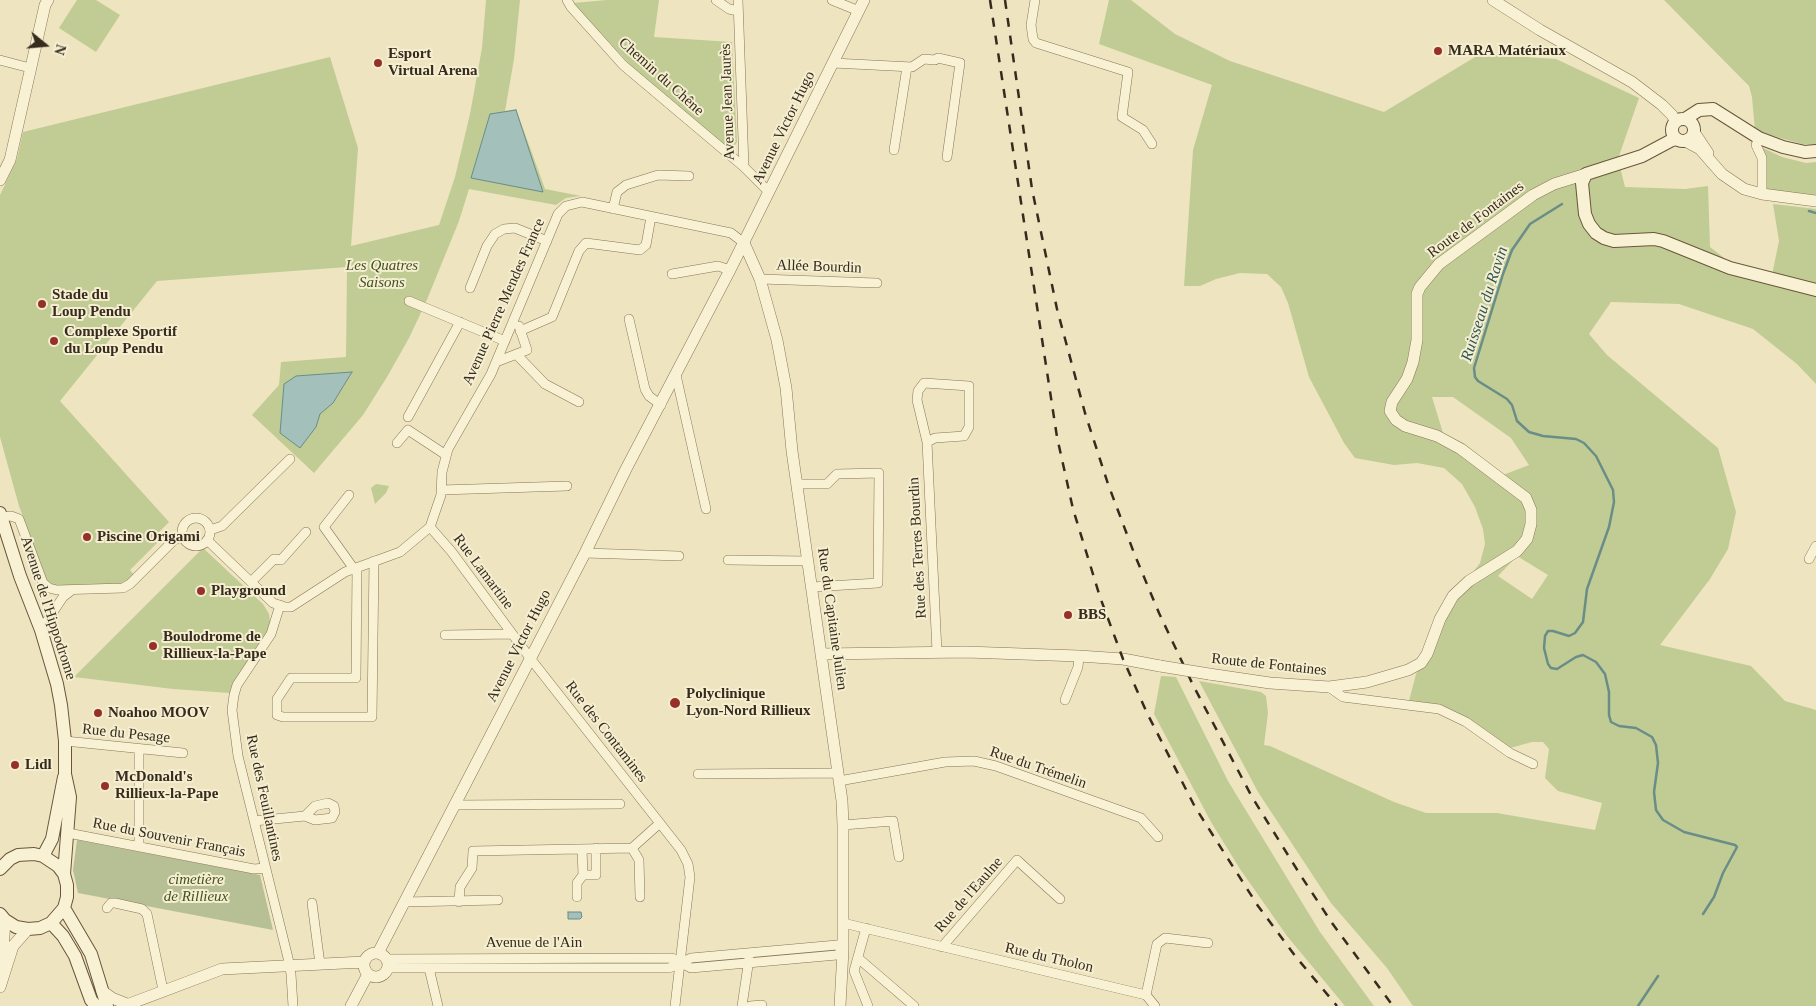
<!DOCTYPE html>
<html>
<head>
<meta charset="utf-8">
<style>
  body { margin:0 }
  #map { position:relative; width:1816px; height:1006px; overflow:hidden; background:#eee4c0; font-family:Georgia,serif }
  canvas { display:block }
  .north { position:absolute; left:20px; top:20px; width:50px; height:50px; -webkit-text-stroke:4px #f5eed0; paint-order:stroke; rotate:107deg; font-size:14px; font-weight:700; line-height:20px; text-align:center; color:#362b1d }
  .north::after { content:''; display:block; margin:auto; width:18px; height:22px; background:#362b1d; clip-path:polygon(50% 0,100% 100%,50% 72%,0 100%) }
</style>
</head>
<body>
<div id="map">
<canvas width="1816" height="1006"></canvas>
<div class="north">N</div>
</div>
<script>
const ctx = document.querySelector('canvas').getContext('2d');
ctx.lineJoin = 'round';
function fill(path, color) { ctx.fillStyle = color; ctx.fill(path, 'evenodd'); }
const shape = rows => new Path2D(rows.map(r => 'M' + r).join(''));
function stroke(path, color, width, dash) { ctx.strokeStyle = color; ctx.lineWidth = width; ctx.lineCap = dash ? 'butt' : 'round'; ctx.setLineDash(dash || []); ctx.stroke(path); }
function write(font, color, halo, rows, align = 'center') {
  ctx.font = font + ' Georgia,serif'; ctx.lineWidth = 4; ctx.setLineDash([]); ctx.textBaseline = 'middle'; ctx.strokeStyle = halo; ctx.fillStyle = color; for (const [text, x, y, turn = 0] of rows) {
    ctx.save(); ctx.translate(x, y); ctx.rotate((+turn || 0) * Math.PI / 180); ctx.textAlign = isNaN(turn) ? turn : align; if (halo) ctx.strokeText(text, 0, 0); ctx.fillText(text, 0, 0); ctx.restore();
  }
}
fill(shape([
  [77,0,96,0,120,15,96,52,59,28],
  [486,0,520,0,514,59,505,111,516,109,545,189,581,196,566,198,556,205,469,189,459,221,426,302,409,338,387,377,363,415,314,473,252,415,279,385,281,362,346,357,347,267,157,281,60,401,169,522,157,534,161,539,130,570,134,575,126,581,119,584,53,586,48,583,19,506,0,437,0,195,17,159,23,132,330,57,358,148,351,246,439,225,455,177,470,114,482,48],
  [607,0,659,0,654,37,732,42,737,142,733,148,729,149,635,70,573,3],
  [1109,0,1131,0,1175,34,1230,61,1384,112,1480,54,1556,59,1639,98,1618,159,1625,187,1685,189,1708,186,1710,247,1728,261,1772,275,1779,241,1773,204,1816,209,1816,384,1797,364,1753,329,1679,304,1611,302,1589,334,1607,355,1718,448,1736,512,1728,549,1710,579,1660,645,1751,666,1785,701,1816,710,1816,1006,1413,1006,1387,968,1331,903,1258,792,1199,681,1261,692,1266,696,1268,713,1264,745,1270,746,1394,802,1426,813,1497,813,1595,830,1602,803,1558,791,1545,778,1549,749,1543,742,1532,742,1510,748,1473,723,1409,701,1416,674,1432,646,1457,593,1480,563,1485,544,1483,529,1475,507,1462,484,1444,468,1417,463,1394,465,1355,458,1344,443,1309,377,1288,303,1281,287,1267,274,1240,273,1216,279,1200,286,1184,286,1193,150,1212,85,1099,44],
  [1432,397,1453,397,1511,438,1529,465,1503,475,1465,444,1443,433],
  [1517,556,1548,575,1532,599,1498,576],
  [1664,0,1816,0,1816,145,1802,144,1755,131,1752,97,1749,86],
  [1759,146,1782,157,1806,163,1816,162,1816,200,1766,192],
  [376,484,389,486,386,493,375,504,371,488],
  [203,548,263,604,269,614,270,622,267,632,236,679,230,693,173,689,74,677],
  [1161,676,1176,677,1228,781,1320,932,1374,1006,1345,1006,1287,936,1240,869,1211,822,1154,714]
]), '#c0cc94');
fill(shape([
  [77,840,260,875,273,930,78,893,73,870]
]), '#b7c094');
const water = shape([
  [516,110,543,192,471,178,490,114,516,110],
  [352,372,333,403,320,414,316,427,300,448,280,433,284,384,296,376,352,372],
  [568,912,581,912,582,917,580,919,568,919,568,912]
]);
fill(water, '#a3c0ba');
stroke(water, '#6a8d88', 1);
stroke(shape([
  [1562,204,1530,224,1512,250,1503,274,1474,368,1475,377,1478,381,1507,399,1512,405,1517,421,1529,432,1543,436,1576,439,1584,443,1596,456,1613,490,1614,502,1609,527,1587,589,1583,622,1575,633,1569,636,1553,631,1548,631,1545,636,1544,648,1548,664,1551,668,1557,669,1576,657,1583,655,1596,662,1605,674,1609,692,1609,715,1611,722,1619,726,1636,728,1652,737,1656,745,1658,763,1654,792,1656,810,1663,820,1684,832,1735,845,1737,847,1723,873,1714,897,1703,914],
  [1809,211,1816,213],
  [1638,1006,1658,976]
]), '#6a8d88', 2.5);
const minor = shape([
  [567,0,571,7,623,65,744,167],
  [716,0,729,9,738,11],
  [738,0,744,167,769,192],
  [832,0,859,11],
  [1035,0,1031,25,1033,39,1036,43,1128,72,1122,117,1143,130,1152,144],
  [0,60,30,68],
  [833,63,912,67,924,59,935,60,938,58,960,63,947,157],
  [1759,138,1756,145,1762,158,1762,194],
  [894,150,907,67],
  [613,209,617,192,626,185,658,175,689,176],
  [672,274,718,266,730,270],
  [760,279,877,283],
  [470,288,487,246,495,234,504,229,515,228,547,241],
  [409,301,505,341],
  [629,319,645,389,649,396,661,405],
  [520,331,552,317,579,251,586,243,640,250,646,245,651,217],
  [517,355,545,384,579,402],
  [496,362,527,350,519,326],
  [676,375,706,509],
  [408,417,460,322],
  [927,442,917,400,918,391,924,383,969,386,969,427,964,436,935,438,927,442,937,652],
  [397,443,408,430,446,455],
  [797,484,827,484,837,474,879,473,878,583,812,587],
  [441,490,567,486],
  [349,495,324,527,354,569],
  [0,517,11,516,19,519,43,583,49,588,57,590,123,588,130,584,173,541,182,536],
  '182 532a14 14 0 1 1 28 0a14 14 0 1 1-28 0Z',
  [430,527,451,551,530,658,681,850,688,864,690,877,675,1006],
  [210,530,222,526,290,459],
  [207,540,273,603,285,607,291,607,345,572,400,552,430,527,441,495,442,472,448,449,491,374,558,214,566,206,582,202,731,233,744,243],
  [585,553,679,556],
  [1809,559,1816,546],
  [728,560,808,561],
  [357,568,356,678,291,678,277,699,277,715,283,717,372,717,374,561],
  [251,582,274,559,281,560,306,532],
  [280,605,271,634,237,685,234,695,232,710,238,756,288,958,291,974,293,1006],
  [41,630,63,597,72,590],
  [445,635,512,634],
  [1329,687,1343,697,1439,709,1466,722,1510,753,1533,764],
  [1065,700,1078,667,1079,656],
  [65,741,183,753],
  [698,774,838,773],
  [839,781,945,762,974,761,996,766,1141,818,1158,837],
  [454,805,620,804],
  [254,821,305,816,315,820,332,818,335,812,334,806,328,803,315,806,305,816],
  [843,825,893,821,899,857],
  [68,833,254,869,265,868],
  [139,847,139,749],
  [632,848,639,860,640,897],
  [583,875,596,875,596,848],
  [577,897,577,883,583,875,582,849],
  [404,902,498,900],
  [459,902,460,887,472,868,473,851,632,848,660,823],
  [312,903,320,964],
  [107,908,111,903,115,903,142,909,147,914,163,990],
  [843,923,1146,995,1157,944,1165,938,1208,943],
  [942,947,1017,860,1060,899],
  [858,958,914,1006],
  [386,959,672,958,681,963,691,968,837,955,843,950,837,945,691,958,681,963,669,968,388,968],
  [429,968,438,1006],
  [854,971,866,928],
  [854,971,868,1006],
  [1146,995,1155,1006],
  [742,1006,749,959],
  [750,1006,762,1005]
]);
const tertiary = shape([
  [1493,0,1540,30,1632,82,1662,105,1672,115,1676,122],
  [1694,132,1708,153],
  [1685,141,1700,149,1722,174,1744,189,1762,194,1816,201],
  [0,180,10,160,45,5,48,0],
  [744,243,760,279,777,340,786,388,792,451,842,801,843,825,843,950,840,1006],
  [821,654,966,652,1079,656,1123,659,1160,666],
  [1209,674,1270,683,1329,687,1367,682,1408,670,1421,663,1427,654,1440,619,1453,596,1469,581,1517,551,1527,539,1531,524,1531,510,1526,498,1461,449,1437,436,1405,426,1396,420,1390,411,1392,402,1407,379,1413,362,1417,340,1417,294,1420,287,1439,264,1533,195,1554,184,1586,174],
  [378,953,585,553,626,469,730,270,864,0],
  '364 965a12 12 0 1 1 24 0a12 12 0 1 1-24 0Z',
  [2,968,5,920],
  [0,987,13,946,28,929],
  [102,991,112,998,127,1004],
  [124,1006,222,969,364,962],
  [351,1006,368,974]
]);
const secondary = shape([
  '1672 130a11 11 0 1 1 22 0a11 11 0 1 1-22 0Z',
  [1685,119,1699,110,1713,109,1759,138,1783,147,1805,152,1816,151],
  [1677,139,1672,140,1642,156,1586,174,1582,183,1585,214,1589,224,1596,233,1604,238,1614,241,1654,239,1663,241,1730,268,1816,290],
  [0,513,20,576,41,630,57,684,61,705,65,741,65,774,70,797,64,874],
  [43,856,52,839,64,777],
  [0,869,10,859,18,855,34,854,43,856,58,866,64,874,67,885,67,897,64,908,51,923,40,928,28,929,16,927,5,920,0,914],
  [64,908,91,954,107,1006],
  [51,923,63,936,75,956,91,1000,96,1006]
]);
stroke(minor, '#877558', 10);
stroke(tertiary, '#877558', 12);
stroke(secondary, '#68563b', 14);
stroke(minor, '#f9f1d3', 9);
stroke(tertiary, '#f9f1d3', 11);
stroke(secondary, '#f9f1d3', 12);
stroke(shape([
  [990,0,1057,437,1073,509,1100,597,1123,659,1147,713,1195,807,1258,906,1296,957,1337,1006],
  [1005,0,1032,189,1057,309,1085,413,1108,484,1134,553,1159,613,1193,685,1252,797,1301,876,1332,923,1393,1006]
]), '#362b1d', 2.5, [9, 9]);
const tertiaryBridge = shape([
  [1160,666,1209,674]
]);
stroke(tertiaryBridge, '#877558', 12, []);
stroke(tertiaryBridge, '#f9f1d3', 11);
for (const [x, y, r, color] of [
  [1438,51,5,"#963128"],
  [378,63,5,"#963128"],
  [42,304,5,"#963128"],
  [54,341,5,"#963128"],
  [87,537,5,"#963128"],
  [201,591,5,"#963128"],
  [1068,615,5,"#963128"],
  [153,646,5,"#963128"],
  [675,703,6,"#963128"],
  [98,713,5,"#963128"],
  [15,765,5,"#963128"],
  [105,786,5,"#963128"]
]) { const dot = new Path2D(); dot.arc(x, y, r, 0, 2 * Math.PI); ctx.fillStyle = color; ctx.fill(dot); stroke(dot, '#f5eed0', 2); }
write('bold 15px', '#362b1d', '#f5eed0', [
  ["MARA Matériaux",1448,51],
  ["Esport",388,54],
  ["Virtual Arena",388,71],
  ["Stade du",52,295],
  ["Loup Pendu",52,312],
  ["Complexe Sportif",64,332],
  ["du Loup Pendu",64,349],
  ["Piscine Origami",97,537],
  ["Playground",211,591],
  ["BBS",1078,615],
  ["Boulodrome de",163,637],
  ["Rillieux-la-Pape",163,654],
  ["Polyclinique",686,694],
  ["Lyon-Nord Rillieux",686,711],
  ["Noahoo MOOV",108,713],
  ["Lidl",25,765],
  ["McDonald's",115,777],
  ["Rillieux-la-Pape",115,794]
], 'left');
write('15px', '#362b1d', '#f5eed0', [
  ["Chemin du Chêne",661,77,42],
  ["Avenue Jean Jaurès",728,102,-92],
  ["Avenue Victor Hugo",784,128,-64],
  ["Route de Fontaines",1476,220,-37],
  ["Allée Bourdin",819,267,2],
  ["Avenue Pierre Mendes France",504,302,-66],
  ["Rue des Terres Bourdin",918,548,-93],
  ["Rue Lamartine",483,572,53],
  ["Avenue de l'Hippodrome",48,608,72],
  ["Rue du Capitaine Julien",832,619,82],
  ["Avenue Victor Hugo",519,646,-63],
  ["Route de Fontaines",1269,665,6],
  ["Rue des Contamines",606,732,52],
  ["Rue du Pesage",126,734,6],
  ["Rue du Trémelin",1038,768,19],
  ["Rue des Feuillantines",264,798,78],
  ["Rue du Souvenir Français",169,838,11],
  ["Rue de l'Eaulne",969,895,-49],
  ["Avenue de l'Ain",534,943],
  ["Rue du Tholon",1049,958,13]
]);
write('italic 15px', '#425323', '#f5eed0', [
  ["Les Quatres",382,266],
  ["Saisons",382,283],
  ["cimetière",196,880],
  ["de Rillieux",196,897]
]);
write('italic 16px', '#2c5556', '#f5eed0', [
  ["Ruisseau du Ravin",1485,304,-72]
]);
</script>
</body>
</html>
